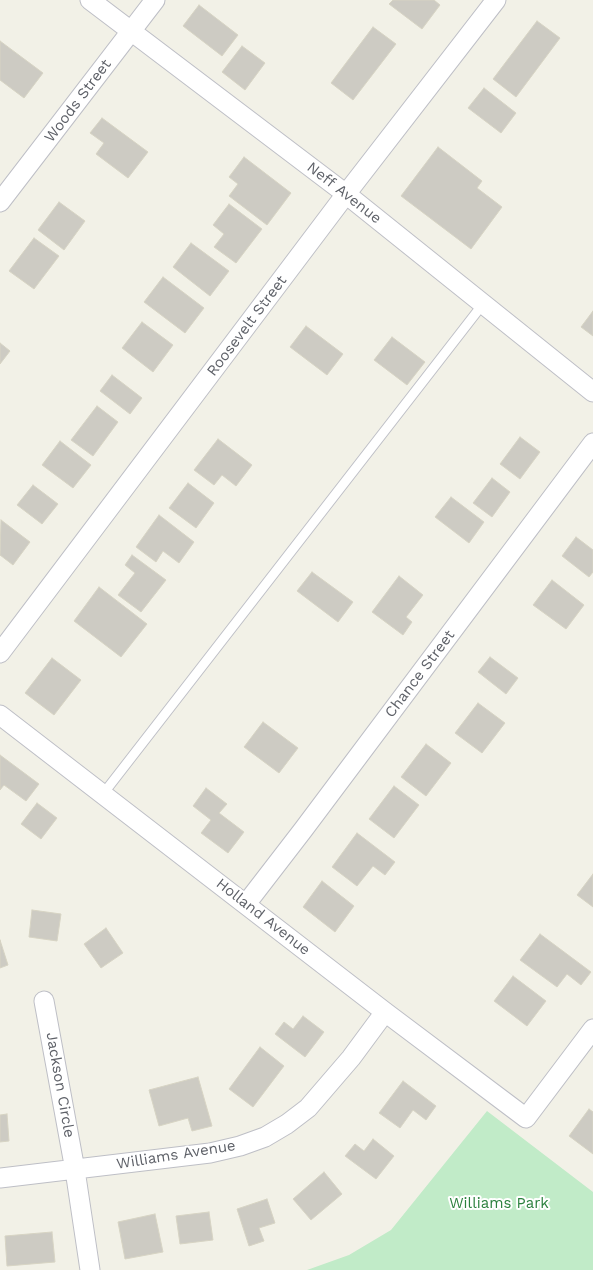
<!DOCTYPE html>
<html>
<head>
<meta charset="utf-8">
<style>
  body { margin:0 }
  canvas { display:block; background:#f2f1e7 }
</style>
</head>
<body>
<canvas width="593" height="1270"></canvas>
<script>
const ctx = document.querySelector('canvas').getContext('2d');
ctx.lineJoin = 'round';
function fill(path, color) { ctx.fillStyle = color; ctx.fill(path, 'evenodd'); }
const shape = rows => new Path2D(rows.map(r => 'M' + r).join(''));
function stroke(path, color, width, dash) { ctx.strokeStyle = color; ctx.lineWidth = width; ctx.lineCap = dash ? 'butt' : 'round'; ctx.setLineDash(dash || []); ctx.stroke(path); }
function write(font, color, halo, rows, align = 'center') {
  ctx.font = font + ' "Work Sans",sans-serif'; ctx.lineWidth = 4; ctx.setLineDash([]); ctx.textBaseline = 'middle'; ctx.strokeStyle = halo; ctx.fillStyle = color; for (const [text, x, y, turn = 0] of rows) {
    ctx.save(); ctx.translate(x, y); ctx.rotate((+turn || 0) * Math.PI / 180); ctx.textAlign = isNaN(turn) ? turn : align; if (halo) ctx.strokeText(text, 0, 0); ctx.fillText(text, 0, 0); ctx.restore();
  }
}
fill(shape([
  [487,1111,593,1192,593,1270,307,1270,349,1255,391,1230]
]), '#c1ebc8');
const building = shape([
  [393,0,434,0,440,5,422,29,389,4,393,0],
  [199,5,238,35,222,56,183,26,199,5],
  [537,21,560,38,516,97,493,79,537,21],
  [373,27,396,44,353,100,331,83,373,27],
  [0,41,43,73,24,98,0,80,0,41],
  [242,46,265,63,245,90,222,72,242,46],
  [484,88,516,113,501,133,468,108,484,88],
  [102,118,148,152,128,178,96,154,104,143,90,133,102,118],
  [438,147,482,181,477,188,502,207,471,249,401,196,438,147],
  [244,157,291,193,267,225,229,196,238,184,229,177,244,157],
  [59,202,85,221,64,250,38,230,59,202],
  [229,204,262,229,236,263,214,247,224,234,213,225,229,204],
  [34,238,59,256,34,289,9,271,34,238],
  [191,243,229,271,210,296,173,267,191,243],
  [163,277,204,308,185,333,144,302,163,277],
  [593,311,593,336,581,327,593,311],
  [142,322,173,345,153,372,122,348,142,322],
  [306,326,343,354,327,375,290,347,306,326],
  [392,337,425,362,407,385,374,360,392,337],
  [0,343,10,351,0,364,0,343],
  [112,375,142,398,130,414,100,391,112,375],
  [97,406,118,422,93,456,71,440,97,406],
  [520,437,540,452,520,479,500,464,520,437],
  [218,439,252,465,236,486,222,475,214,485,194,470,218,439],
  [60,441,91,465,73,488,42,465,60,441],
  [492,478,510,492,492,517,473,503,492,478],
  [188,483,214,503,196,528,169,508,188,483],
  [33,485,58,504,42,524,17,505,33,485],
  [451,497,484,522,469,543,435,517,451,497],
  [159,515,194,542,179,563,163,551,156,562,136,547,159,515],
  [1,520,30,542,13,565,0,555,1,520],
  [576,537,593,550,593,572,589,577,562,556,576,537],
  [132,555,166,580,141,612,118,595,135,573,125,565,132,555],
  [312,572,353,602,338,622,297,591,312,572],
  [399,576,423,595,406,617,412,622,403,635,372,612,399,576],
  [552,580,584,605,566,629,533,605,552,580],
  [99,587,147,624,121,657,74,621,99,587],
  [490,657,518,678,506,694,478,672,490,657],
  [52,658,81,680,54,715,25,693,52,658],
  [478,703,505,723,482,753,455,733,478,703],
  [263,722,298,748,279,773,244,747,263,722],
  [426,744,451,763,426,796,401,777,426,744],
  [0,755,39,784,26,801,4,785,0,790,0,755],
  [394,786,419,805,394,838,369,819,394,786],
  [206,788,227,804,219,813,244,832,228,853,201,833,211,820,193,806,206,788],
  [37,803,57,818,41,839,21,824,37,803],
  [357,833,395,862,385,875,373,866,357,886,332,867,357,833],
  [593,874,593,907,577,895,593,874],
  [322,881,354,906,335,932,303,907,322,881],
  [32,910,61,914,57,941,29,937,32,910],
  [106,928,123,953,101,968,84,944,106,928],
  [540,934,591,972,581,985,567,974,557,987,520,960,540,934],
  [0,940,8,965,0,968,0,940],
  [513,976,546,1001,527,1026,494,1001,513,976],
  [303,1016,324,1032,305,1057,275,1034,284,1022,293,1029,303,1016],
  [260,1047,284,1066,253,1107,229,1089,260,1047],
  [198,1077,212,1126,192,1131,188,1118,159,1126,149,1090,198,1077],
  [403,1081,436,1106,426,1120,413,1110,400,1128,379,1113,403,1081],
  [589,1109,593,1112,593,1154,569,1136,589,1109],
  [7,1114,9,1141,0,1142,0,1115,7,1114],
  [373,1139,394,1156,376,1179,345,1156,355,1144,364,1151,373,1139],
  [324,1172,342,1194,311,1220,293,1199,324,1172],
  [267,1199,275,1223,259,1228,264,1241,249,1246,237,1209,267,1199],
  [209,1212,213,1240,180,1244,176,1216,209,1212],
  [155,1214,163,1252,125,1259,118,1222,155,1214],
  [52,1232,55,1262,7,1266,5,1236,52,1232]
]);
fill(building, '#cdcbc3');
stroke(building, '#d7d4c4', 1);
const service = shape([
  [103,794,483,304]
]);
const minor = shape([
  [90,0,346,194,593,392],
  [0,202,155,0],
  [0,653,346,194,496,0],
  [0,715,385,1012,526,1118,593,1029],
  [246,904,303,830,593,443],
  [44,1001,75,1170,90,1270],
  [0,1178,210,1153,240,1146,265,1137,287,1124,308,1108,351,1058,385,1012]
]);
stroke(service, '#bebfc6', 11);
stroke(minor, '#bebfc6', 21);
stroke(service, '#fff', 9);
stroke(minor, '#fff', 19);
write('15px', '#5e6168', '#fff', [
  ["Woods Street",78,101,-53],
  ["Neff Avenue",344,193,38],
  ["Roosevelt Street",247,326,-53],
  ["Chance Street",420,674,-53],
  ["Holland Avenue",263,917,38],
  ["Jackson Circle",60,1085,80],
  ["Williams Avenue",176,1155,-9]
]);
write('15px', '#2b813e', '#fff', [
  ["Williams Park",499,1204]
]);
</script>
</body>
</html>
